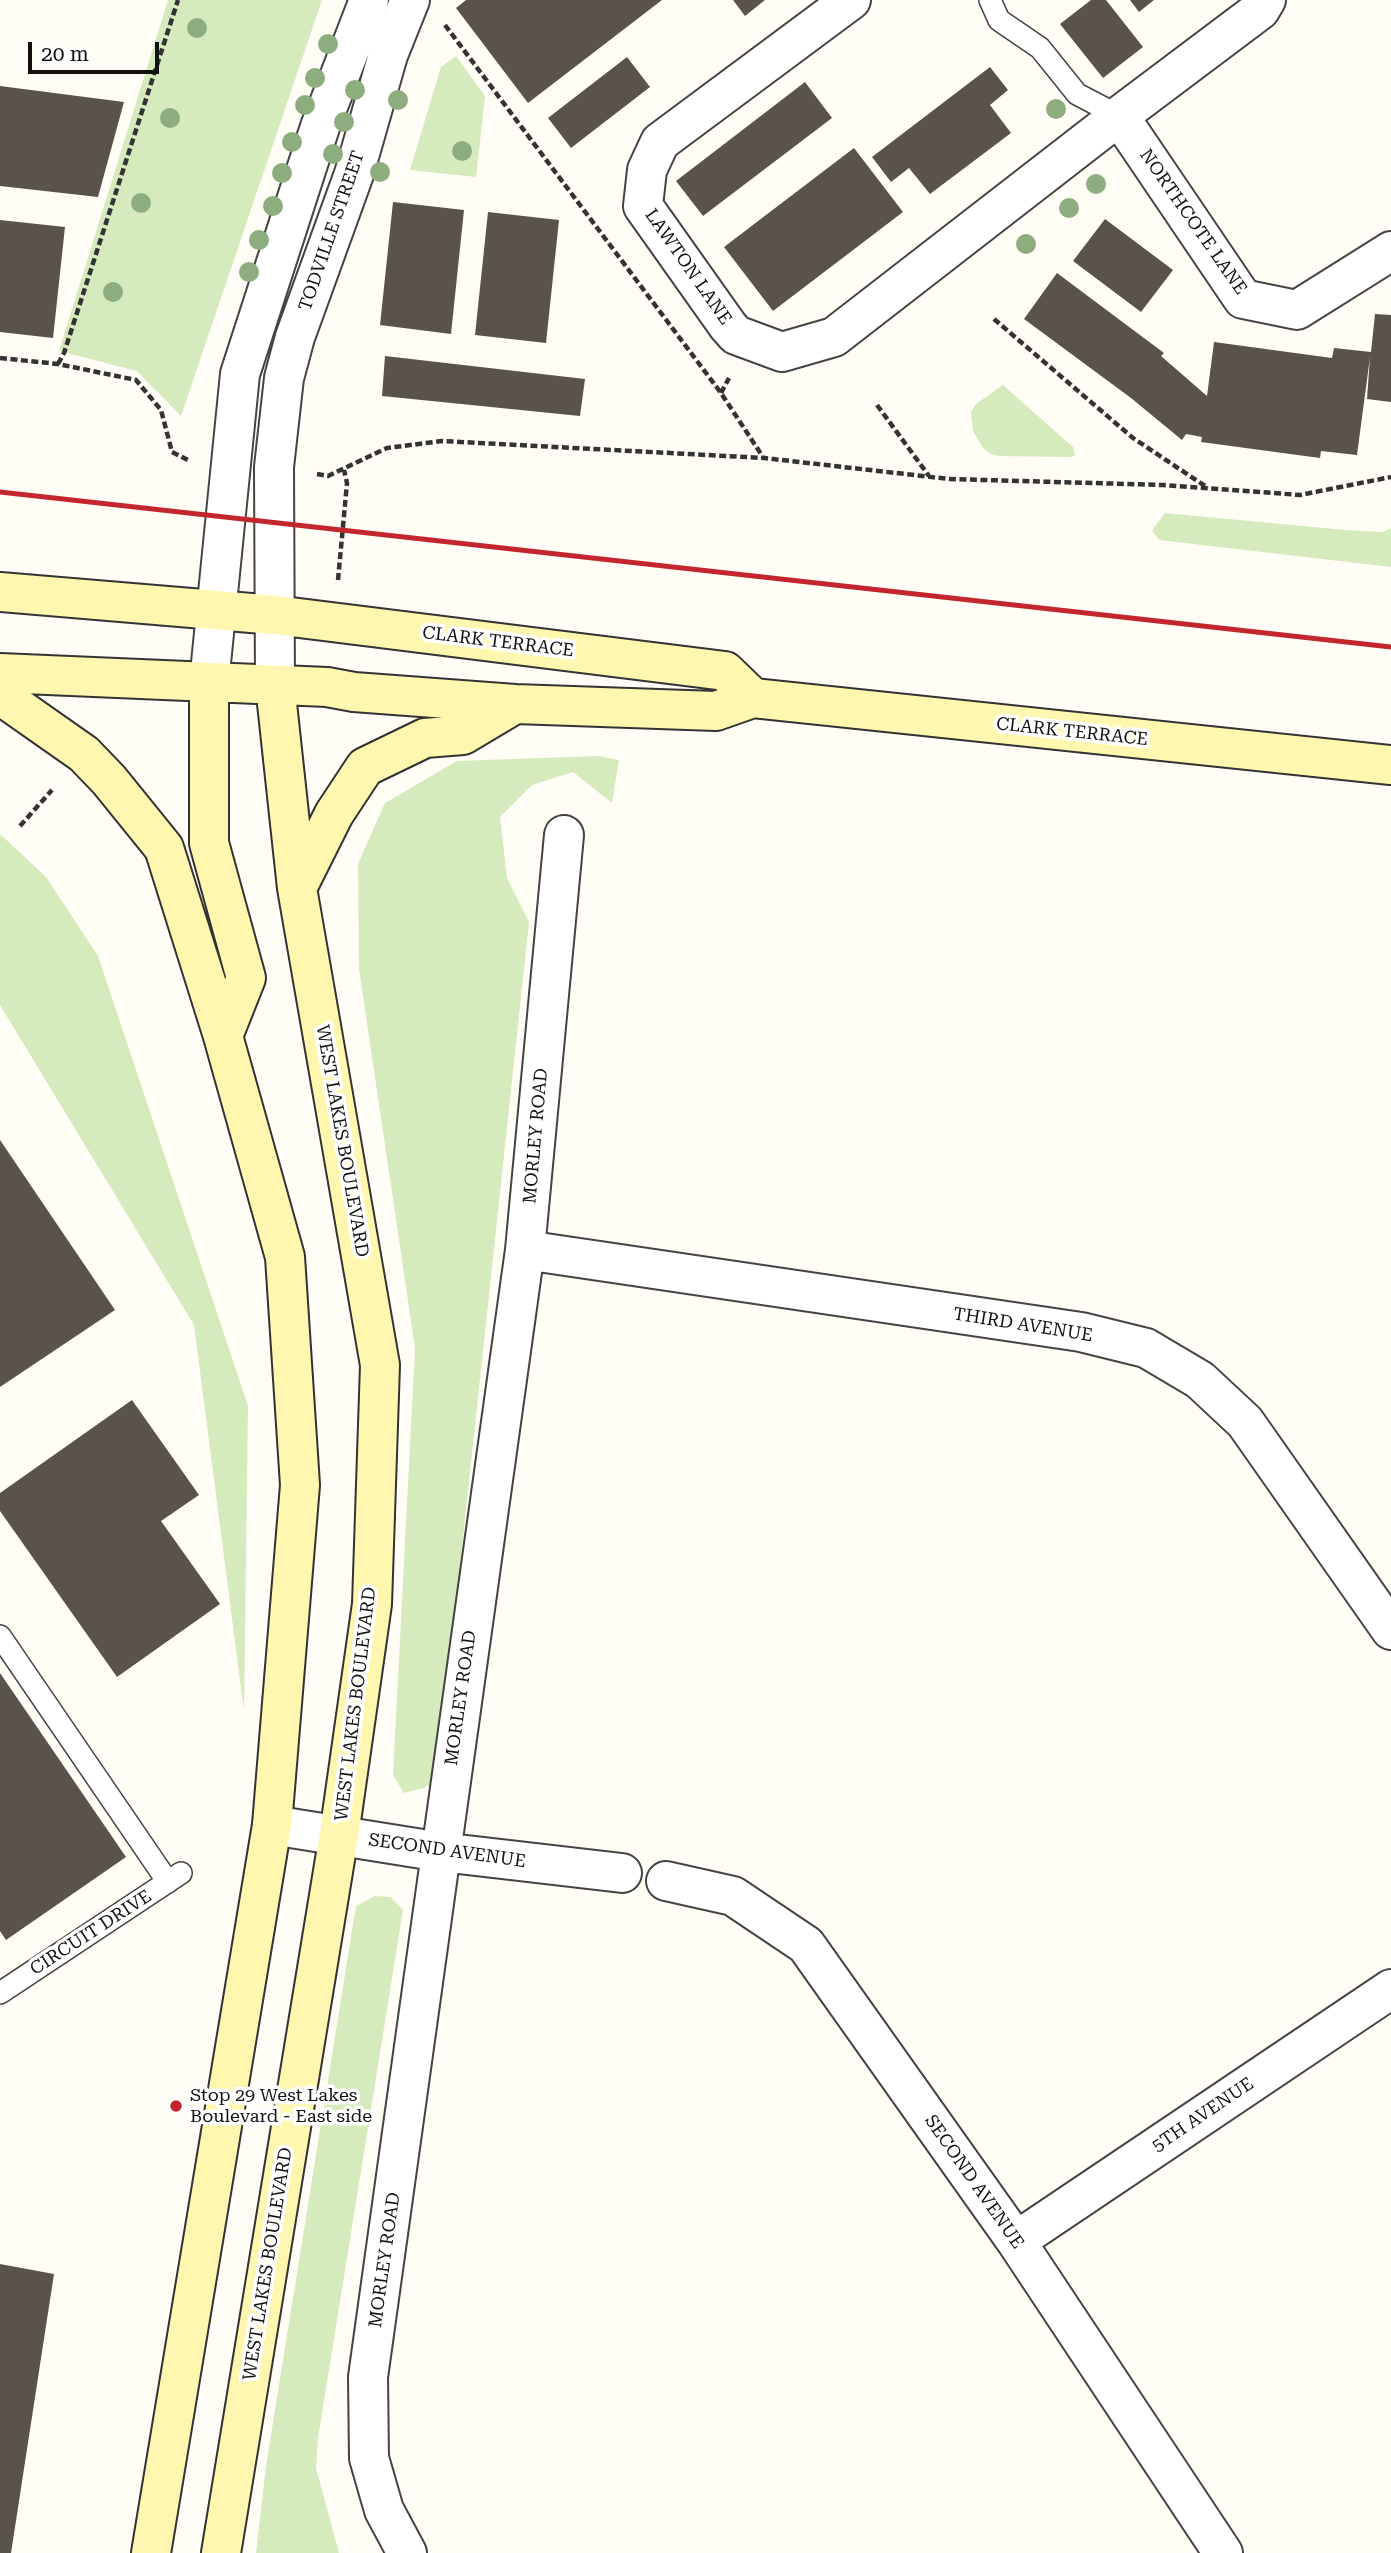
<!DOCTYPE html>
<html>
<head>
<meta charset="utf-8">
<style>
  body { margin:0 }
  #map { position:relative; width:1391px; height:2553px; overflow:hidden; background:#fffdf5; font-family:"Roboto Serif",serif }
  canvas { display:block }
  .scale { position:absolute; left:28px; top:42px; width:131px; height:32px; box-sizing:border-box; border:4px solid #111; border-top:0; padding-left:9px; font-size:21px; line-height:24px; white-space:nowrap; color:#111; -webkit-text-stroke:5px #fff; paint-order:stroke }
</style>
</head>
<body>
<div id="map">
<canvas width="1391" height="2553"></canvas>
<div class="scale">20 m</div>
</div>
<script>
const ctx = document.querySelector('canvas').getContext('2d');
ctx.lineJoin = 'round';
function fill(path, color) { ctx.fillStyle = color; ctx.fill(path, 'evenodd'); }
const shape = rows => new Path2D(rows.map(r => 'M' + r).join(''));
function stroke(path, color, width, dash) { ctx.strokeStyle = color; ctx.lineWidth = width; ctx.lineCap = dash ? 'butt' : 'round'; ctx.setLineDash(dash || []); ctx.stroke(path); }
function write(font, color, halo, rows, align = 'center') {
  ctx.font = font + ' "Roboto Serif",serif'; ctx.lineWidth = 7; ctx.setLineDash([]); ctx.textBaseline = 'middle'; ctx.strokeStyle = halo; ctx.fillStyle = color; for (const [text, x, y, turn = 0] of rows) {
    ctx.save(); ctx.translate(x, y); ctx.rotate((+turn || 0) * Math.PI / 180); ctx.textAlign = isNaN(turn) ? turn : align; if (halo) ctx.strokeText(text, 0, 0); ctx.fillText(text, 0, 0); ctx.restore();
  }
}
fill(shape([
  [168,0,322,0,181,416,137,371,59,351],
  [456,56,485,96,476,177,410,170,441,67],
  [1003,385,1073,447,1075,455,1071,457,998,456,989,453,983,448,973,431,971,412,976,404],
  [1165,513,1345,530,1383,532,1391,528,1391,567,1159,540,1152,530],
  [598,756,619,760,612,803,573,772,532,785,500,817,507,878,529,922,437,1780,424,1788,404,1793,393,1775,415,1348,359,969,358,864,385,803,457,761],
  [0,834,46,877,98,956,248,1406,244,1711,194,1325,0,1005],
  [375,1896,391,1897,403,1910,318,2438,316,2468,339,2553,256,2553,266,2466,356,1906]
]), '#d5ebbd');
fill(shape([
  [466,0,662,0,528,103,456,8],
  [733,0,765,0,745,16],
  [1091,0,1106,0,1143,47,1103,78,1060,24],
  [1130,0,1154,0,1139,12],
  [627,57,650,87,571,148,548,118],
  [990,67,1008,90,990,105,1011,133,930,194,909,168,891,182,872,157],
  [805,82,832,118,703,216,676,181],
  [0,86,124,102,98,197,0,186],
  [854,148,903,212,773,311,724,247],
  [393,202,464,210,451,334,380,325],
  [488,212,559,220,546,343,475,335],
  [1105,219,1173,270,1141,312,1073,261],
  [0,220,65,227,53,338,0,332],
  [1057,273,1164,353,1161,356,1207,396,1214,342,1332,358,1334,348,1371,352,1375,314,1391,315,1391,402,1367,399,1370,357,1357,455,1321,451,1320,458,1201,442,1202,437,1186,434,1182,440,1131,398,1024,319],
  [385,356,585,379,580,416,382,396],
  [0,1140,115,1310,0,1387],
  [132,1400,199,1495,161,1521,220,1604,117,1677,0,1511,0,1493],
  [0,1673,126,1857,6,1940,0,1931],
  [0,2264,54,2274,11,2553,0,2553]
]), '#5a524d');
const lane = shape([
  [990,0,999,20,1040,48,1077,94,1119,116],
  [0,1636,168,1882],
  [0,1993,181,1873]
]);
const street = shape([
  [851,0,660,142,647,170,643,206,728,326,736,335,782,352,834,337,1119,116,1260,10,1266,0],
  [1119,116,1243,299,1297,310,1391,251],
  [209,683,240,374,320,127,369,0],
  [275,685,274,467,284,378,295,337,354,174,388,55,410,0],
  [525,1250,1081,1332,1146,1348,1200,1380,1245,1422,1391,1630],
  [272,1825,441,1852,622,1873],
  [666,1881,733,1896,806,1945,1016,2241,1223,2553],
  [1016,2241,1391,1989],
  [407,2553,384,2510,369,2458,368,2377,525,1250,564,835]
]);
const secondary = shape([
  [0,592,275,615,725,671,753,698],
  [0,673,327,687,354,692,515,704,716,711,753,698,1391,765],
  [209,683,209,843,246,978,223,1036],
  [0,695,84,754,109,780,164,848,223,1036,285,1257,300,1485,272,1825,151,2553],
  [297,888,334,814,365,767,425,738,463,735,515,704],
  [221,2553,339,1835,372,1604,380,1365,297,888,275,685]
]);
stroke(lane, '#444', 24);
stroke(street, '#444', 42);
stroke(secondary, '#333', 42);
stroke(shape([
  [445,25,721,393,763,457],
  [994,319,1133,438,1208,488],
  [0,358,58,364,136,380,161,410,172,452,190,461],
  [58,364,64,353,178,0],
  [721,393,729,378],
  [877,405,929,476],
  [317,474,328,476,387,448,442,441,764,458,949,479,1163,485,1300,495,1391,477],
  [338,580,347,483,344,470],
  [20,826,52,790]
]), '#333', 4.5, [7, 3.5]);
stroke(lane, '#fff', 21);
stroke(street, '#fff', 38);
stroke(secondary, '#fff6b0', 38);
stroke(shape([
  [0,492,1391,647]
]), '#c4262e', 5);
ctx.fillStyle = '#8dad7f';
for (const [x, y] of [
  [197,28],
  [328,44],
  [315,78],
  [355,90],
  [398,100],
  [305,105],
  [1056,109],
  [170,118],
  [344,122],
  [292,142],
  [462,151],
  [333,154],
  [380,172],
  [282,173],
  [1096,184],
  [141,203],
  [273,206],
  [1069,208],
  [259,240],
  [1026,244],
  [249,272],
  [113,292]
]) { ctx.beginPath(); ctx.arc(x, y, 10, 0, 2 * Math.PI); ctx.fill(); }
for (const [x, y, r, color] of [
  [176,2106,7,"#c4262e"]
]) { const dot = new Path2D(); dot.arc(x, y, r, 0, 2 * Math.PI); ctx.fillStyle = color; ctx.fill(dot); stroke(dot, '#fff', 2.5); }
write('18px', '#111', '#fff', [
  ["NORTHCOTE LANE",1193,222,55],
  ["TODVILLE STREET",332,231,-71],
  ["LAWTON LANE",688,267,55],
  ["CLARK TERRACE",498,642,7],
  ["CLARK TERRACE",1072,732,6],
  ["MORLEY ROAD",536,1136,-85],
  ["WEST LAKES BOULEVARD",342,1141,80],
  ["THIRD AVENUE",1023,1325,9],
  ["MORLEY ROAD",461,1698,-82],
  ["WEST LAKES BOULEVARD",356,1704,-83],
  ["SECOND AVENUE",447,1851,8],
  ["CIRCUIT DRIVE",91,1933,-33],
  ["5TH AVENUE",1203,2115,-34],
  ["SECOND AVENUE",974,2182,55],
  ["MORLEY ROAD",385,2260,-82],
  ["WEST LAKES BOULEVARD",268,2264,-81]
]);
write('18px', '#111', '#fff', [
  ["Stop 29 West Lakes",190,2096],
  ["Boulevard - East side",190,2117]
], 'left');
</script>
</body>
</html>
